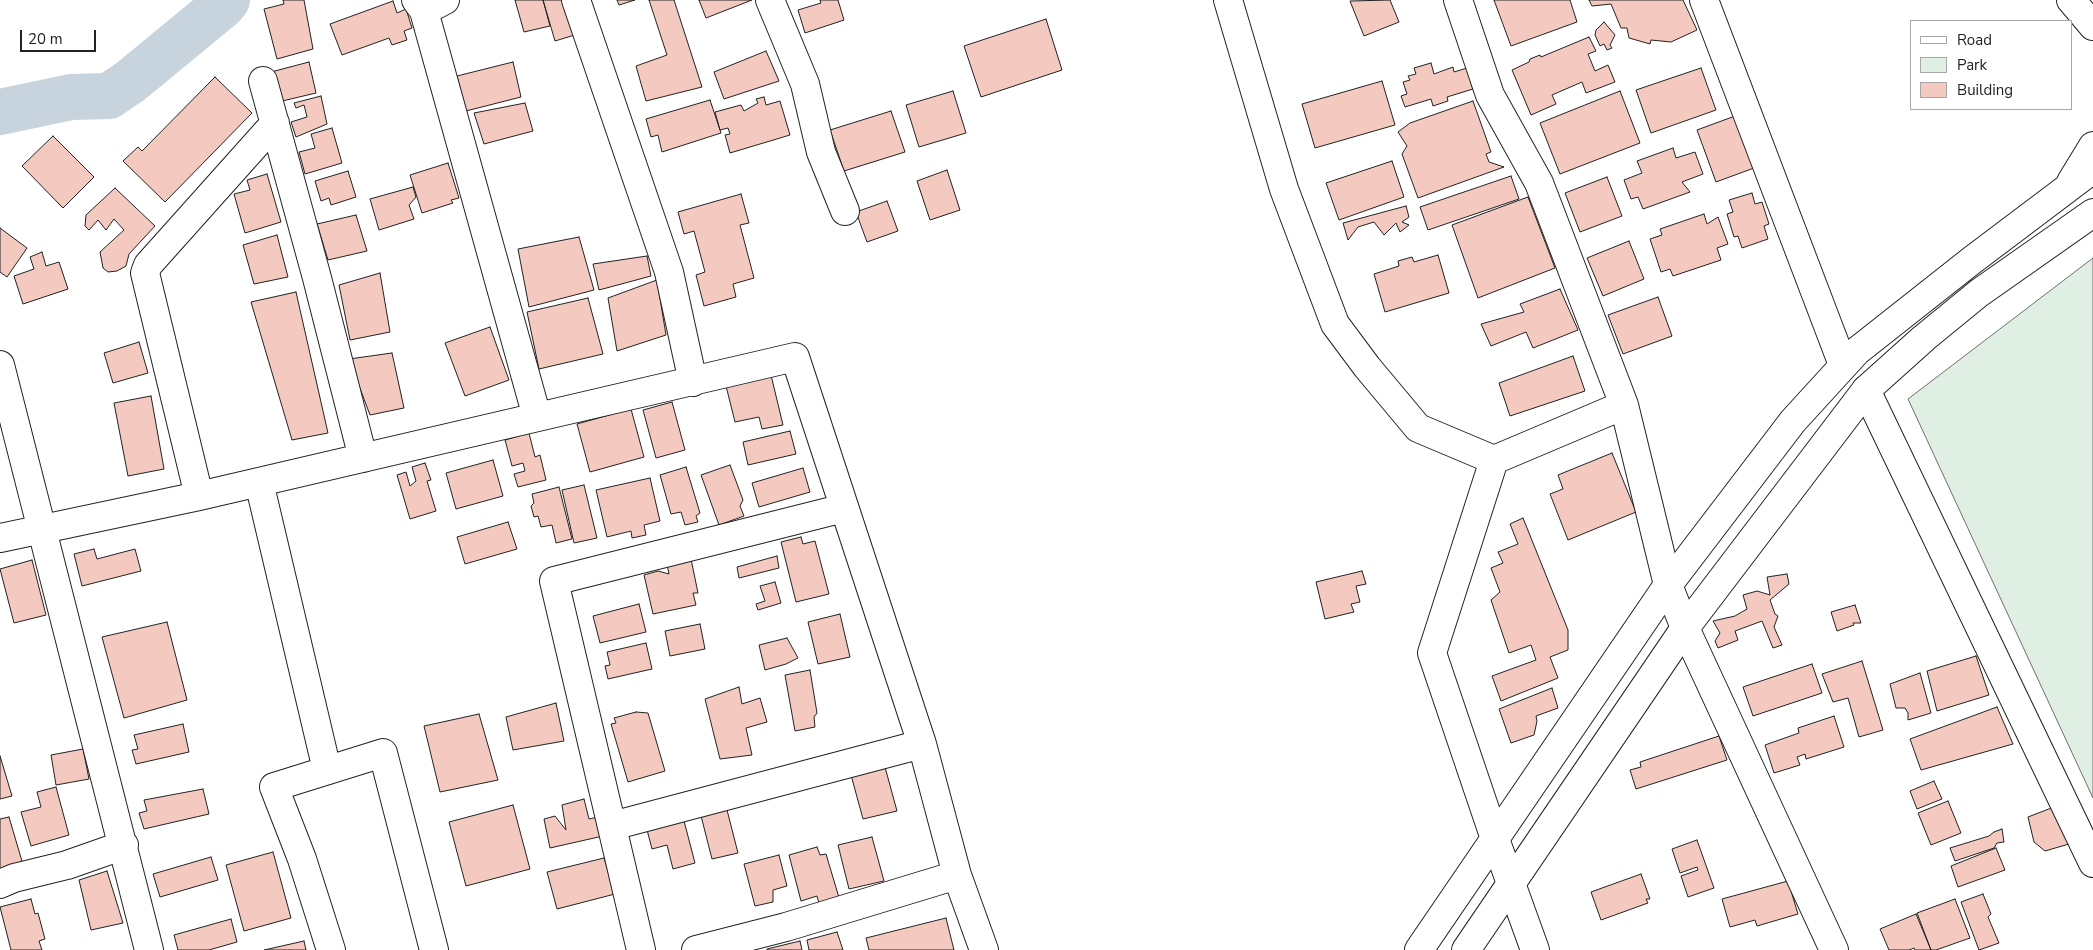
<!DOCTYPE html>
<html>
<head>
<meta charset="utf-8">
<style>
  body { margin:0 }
  #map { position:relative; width:2093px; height:950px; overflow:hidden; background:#fff; font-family:"Nunito Sans",sans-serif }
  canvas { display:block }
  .legend { position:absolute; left:1910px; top:20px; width:162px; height:90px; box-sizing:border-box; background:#fff; border:1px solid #a7a7a7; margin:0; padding:6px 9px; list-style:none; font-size:15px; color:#222 }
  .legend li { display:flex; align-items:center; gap:10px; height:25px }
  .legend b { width:25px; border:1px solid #a7a7a7 }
  .scale { position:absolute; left:20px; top:30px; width:76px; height:22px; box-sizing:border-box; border:2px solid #222; border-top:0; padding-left:6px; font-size:15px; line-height:18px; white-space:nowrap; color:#222; -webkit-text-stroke:4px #fff; paint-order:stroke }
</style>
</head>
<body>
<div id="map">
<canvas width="2093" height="950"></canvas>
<ul class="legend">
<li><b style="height:6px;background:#fff"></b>Road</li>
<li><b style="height:14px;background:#e0efe3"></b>Park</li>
<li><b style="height:14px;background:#f3c9c0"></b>Building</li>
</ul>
<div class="scale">20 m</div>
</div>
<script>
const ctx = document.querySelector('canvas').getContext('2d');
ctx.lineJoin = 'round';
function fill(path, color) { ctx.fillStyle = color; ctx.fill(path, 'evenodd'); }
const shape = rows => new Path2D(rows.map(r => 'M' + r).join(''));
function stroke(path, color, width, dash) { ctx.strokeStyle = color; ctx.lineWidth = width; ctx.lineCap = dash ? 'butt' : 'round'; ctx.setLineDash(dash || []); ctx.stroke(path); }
const green = shape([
  [2093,258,2093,798,1908,399,2093,258]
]);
fill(green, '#e0efe3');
stroke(green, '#6f6f6f', 1);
stroke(shape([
  [0,112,71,97,109,96,131,81,222,6,227,0]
]), '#c7d3dd', 46);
const building = shape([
  [283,0,304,0,313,49,277,59,264,9,284,4,283,0],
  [515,0,543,0,550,26,524,32,515,0],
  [543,0,568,0,578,34,555,41,543,0],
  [617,0,635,0,619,5,617,0],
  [649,0,674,0,702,87,646,101,636,66,667,55,649,0],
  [699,0,752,0,706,18,699,0],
  [820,0,838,0,844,20,805,33,798,10,821,3,820,0],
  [1390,0,1399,22,1364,36,1350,1,1390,0],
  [1494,0,1570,0,1577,22,1511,46,1494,0],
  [1589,0,1683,0,1697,30,1671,42,1651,40,1650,44,1629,38,1627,28,1621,28,1611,4,1592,6,1589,0],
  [393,1,397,13,406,9,412,28,404,31,407,40,392,45,389,38,342,55,330,24,393,1],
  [1046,19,1062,70,981,97,964,46,1046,19],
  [1604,22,1615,35,1610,45,1612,48,1607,50,1604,44,1600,46,1595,35,1596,30,1604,22],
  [1589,37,1596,51,1588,54,1595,71,1608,65,1615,82,1586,93,1582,82,1552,95,1556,104,1531,115,1512,70,1529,62,1530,59,1540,55,1541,57,1589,37],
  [766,51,779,81,724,99,714,72,766,51],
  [309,62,316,93,278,102,271,72,309,62],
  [513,62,521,97,466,111,457,76,513,62],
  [1431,63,1434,74,1453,67,1454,72,1467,68,1473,89,1447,97,1448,101,1433,106,1431,99,1405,107,1401,96,1407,94,1403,82,1410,80,1408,76,1416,74,1414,68,1431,63],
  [1701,68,1716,110,1651,133,1636,90,1701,68],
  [215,77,252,113,165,202,123,161,138,147,142,151,215,77],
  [1382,81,1395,125,1315,148,1302,104,1382,81],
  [953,91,966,133,919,147,906,105,953,91],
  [1620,91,1640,143,1560,174,1540,123,1620,91],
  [321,96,327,124,296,137,291,122,307,117,304,105,296,108,294,103,321,96],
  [764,97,766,105,780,101,790,135,730,153,725,135,730,134,728,128,720,130,715,112,741,105,744,111,758,103,756,99,764,97],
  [710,100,721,133,662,152,658,135,651,137,646,119,710,100],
  [1473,101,1491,152,1486,154,1489,162,1504,167,1418,198,1402,154,1407,146,1398,132,1410,123,1473,101],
  [525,103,533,131,484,144,474,113,525,103],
  [891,111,905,152,844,171,830,130,891,111],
  [1735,116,1754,168,1716,182,1697,130,1735,116],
  [332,128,342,163,305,174,299,152,315,148,311,134,332,128],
  [53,136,94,177,63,208,22,166,53,136],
  [1673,148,1676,158,1695,152,1703,174,1682,182,1690,192,1643,209,1638,197,1631,199,1624,180,1642,173,1637,161,1673,148],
  [1392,161,1404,197,1339,220,1326,183,1392,161],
  [448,163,459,198,451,200,453,203,422,213,410,175,448,163],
  [947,170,960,210,930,220,917,181,947,170],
  [348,171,356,197,331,205,329,198,321,201,315,181,348,171],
  [267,174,281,222,245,233,234,194,250,190,247,180,267,174],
  [1511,176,1519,199,1428,230,1420,207,1511,176],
  [1607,177,1622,216,1580,232,1565,193,1607,177],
  [413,187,416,197,409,205,414,219,379,230,370,199,413,187],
  [115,188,155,226,129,254,126,266,117,271,108,272,103,268,100,252,124,230,114,219,106,230,98,220,89,230,85,226,86,215,115,188],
  [1752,193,1755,204,1762,202,1769,224,1764,226,1768,239,1742,248,1738,236,1734,237,1727,214,1733,212,1729,200,1752,193],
  [741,194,749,223,740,225,754,278,733,284,736,297,704,306,696,275,705,272,694,231,684,234,678,212,741,194],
  [1528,197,1555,268,1478,298,1452,225,1528,197],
  [887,201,898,231,867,242,856,212,887,201],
  [1406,206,1409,217,1402,222,1409,225,1400,232,1396,223,1384,235,1374,222,1358,227,1348,240,1343,223,1406,206],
  [1704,214,1707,224,1718,217,1728,244,1717,248,1721,260,1673,276,1670,269,1661,272,1650,239,1662,235,1660,229,1704,214],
  [356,215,367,251,328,260,317,224,356,215],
  [0,228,27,248,7,277,0,272,0,228],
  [277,235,288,277,254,284,243,245,277,235],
  [579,237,594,290,529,307,518,249,579,237],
  [1629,241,1644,279,1603,296,1587,258,1629,241],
  [42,252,46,266,59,262,68,289,23,304,14,276,34,269,30,257,42,252],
  [1438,255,1449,293,1385,312,1374,274,1399,266,1398,261,1412,257,1414,262,1438,255],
  [647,256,651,276,599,290,593,264,647,256],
  [380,273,390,332,350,340,339,285,380,273],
  [657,280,666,335,617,351,608,298,657,280],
  [1560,289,1578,330,1533,348,1526,332,1491,346,1481,324,1524,312,1520,304,1560,289],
  [296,292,328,433,292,440,251,302,296,292],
  [1658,297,1672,336,1623,354,1608,315,1658,297],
  [588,298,603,354,539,369,527,312,588,298],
  [490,327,509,380,465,396,445,343,490,327],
  [139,342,148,373,113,383,104,353,139,342],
  [392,353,404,408,370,415,349,359,392,353],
  [1573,356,1585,391,1510,416,1499,383,1573,356],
  [771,375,783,425,762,429,759,417,735,422,726,386,771,375],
  [151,396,164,469,128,476,114,403,151,396],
  [672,402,685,450,656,458,643,410,672,402],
  [631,409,644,457,590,472,577,424,631,409],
  [790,431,796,454,748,465,743,442,790,431],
  [529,433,535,457,540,455,546,480,518,487,514,474,525,471,523,463,512,466,505,440,529,433],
  [1612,453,1636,512,1568,540,1550,494,1563,489,1558,475,1612,453],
  [493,460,503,496,456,509,446,473,493,460],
  [425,463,431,480,427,481,436,511,410,519,397,475,406,472,410,486,416,481,412,467,425,463],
  [730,465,743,500,740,506,744,516,719,525,701,475,730,465],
  [686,467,700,513,696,516,698,522,685,525,681,512,671,514,660,475,686,467],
  [803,468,810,492,759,507,752,483,803,468],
  [650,478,660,521,644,525,646,535,632,538,631,531,607,537,596,490,650,478],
  [584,485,597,538,574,543,562,490,584,485],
  [559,487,572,539,556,543,552,525,541,527,538,516,534,517,531,506,534,503,532,494,559,487],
  [1523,518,1568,630,1568,650,1550,657,1558,678,1501,701,1492,676,1536,660,1531,645,1509,653,1491,600,1500,592,1491,568,1503,563,1498,552,1518,544,1510,524,1523,518],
  [508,522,517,549,465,564,457,537,508,522],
  [801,537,803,544,815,541,829,594,796,602,781,542,801,537],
  [94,549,97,559,135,549,141,571,82,586,74,554,94,549],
  [690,554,698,593,693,593,696,605,653,614,644,575,658,571,669,574,666,559,690,554],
  [777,556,779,568,739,578,737,567,777,556],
  [32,560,46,615,14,623,0,569,32,560],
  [1362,571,1366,584,1356,586,1360,602,1351,604,1354,612,1325,619,1316,582,1362,571],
  [1787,574,1789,584,1770,600,1775,614,1778,616,1774,627,1782,645,1773,648,1762,621,1735,631,1738,640,1718,648,1715,641,1720,633,1713,621,1735,616,1747,609,1743,595,1757,591,1770,595,1767,577,1787,574],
  [775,582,781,603,758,610,756,604,765,601,760,586,775,582],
  [639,604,646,632,600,643,593,616,639,604],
  [1855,605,1861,623,1853,623,1854,625,1837,631,1831,612,1855,605],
  [840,614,850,657,818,664,808,622,840,614],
  [167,622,187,700,124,718,102,637,167,622],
  [700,624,705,649,670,656,665,631,700,624],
  [787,638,798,658,786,664,765,670,759,645,787,638],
  [646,643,652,669,608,679,605,666,610,665,607,652,646,643],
  [1976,656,1989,695,1937,711,1927,671,1976,656],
  [1862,661,1883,730,1859,737,1848,698,1833,702,1822,674,1862,661],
  [1812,664,1822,693,1753,716,1743,687,1812,664],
  [810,670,817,713,814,717,815,727,795,731,785,675,810,670],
  [1920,673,1931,713,1908,720,1908,713,1905,708,1896,708,1890,684,1920,673],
  [739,687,742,704,760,698,767,722,746,728,752,755,720,759,705,699,739,687],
  [1552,688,1558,708,1536,716,1537,721,1534,735,1511,743,1499,709,1552,688],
  [556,703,564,741,513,750,506,717,556,703],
  [1997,707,2013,744,1921,770,1910,739,1997,707],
  [636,712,648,713,665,771,628,782,611,724,616,723,614,718,636,712],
  [479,714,498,780,440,792,424,726,479,714],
  [1834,716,1844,747,1806,759,1805,754,1797,757,1800,765,1774,773,1765,745,1799,733,1798,728,1834,716],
  [183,724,189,752,136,764,132,750,138,749,134,735,183,724],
  [1719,736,1727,760,1636,789,1630,770,1641,767,1640,762,1719,736],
  [83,749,89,779,56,785,51,755,83,749],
  [0,756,12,796,0,799,0,756],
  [885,767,897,811,863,819,851,775,885,767],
  [1934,781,1942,799,1917,809,1910,791,1934,781],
  [56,787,69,835,31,846,21,812,41,807,37,792,56,787],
  [203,789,209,814,144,829,139,813,147,811,144,800,203,789],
  [584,799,589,819,598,817,603,836,550,848,544,819,555,816,566,830,562,805,584,799],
  [1948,801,1961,833,1931,845,1918,813,1948,801],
  [513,805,530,869,466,886,449,822,513,805],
  [726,806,738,853,712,859,700,812,726,806],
  [2054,807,2069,844,2045,851,2034,842,2028,817,2054,807],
  [9,817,24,868,0,874,0,819,9,817],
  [683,817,695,863,673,869,667,845,652,849,646,826,683,817],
  [2002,829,2004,842,1997,843,1994,848,1955,861,1950,848,1989,836,1994,832,2002,829],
  [872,837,884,881,849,889,838,845,872,837],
  [1697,840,1714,888,1688,897,1681,876,1698,870,1697,867,1680,873,1672,849,1697,840],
  [817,847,820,855,826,854,840,901,820,907,817,896,801,901,789,855,817,847],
  [1996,848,2005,870,1958,887,1951,866,1996,848],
  [273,852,291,918,244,931,226,865,273,852],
  [779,855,787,886,773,890,773,902,755,906,744,864,779,855],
  [211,857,218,880,160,897,153,874,211,857],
  [604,858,615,894,557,909,547,872,604,858],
  [107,871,123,923,91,930,79,880,107,871],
  [1641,874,1650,899,1646,899,1648,903,1601,920,1591,892,1641,874],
  [1788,881,1798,914,1757,926,1755,920,1730,927,1722,899,1788,881],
  [1983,894,1991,914,1988,917,1999,943,1979,950,1961,902,1983,894],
  [31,899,35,914,38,913,45,939,39,941,42,950,11,950,0,907,31,899],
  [1955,899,1970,938,1936,950,1931,950,1917,913,1955,899],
  [1916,914,1931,950,1915,950,1914,948,1909,950,1889,950,1880,929,1916,914],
  [946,918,954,950,869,950,866,938,946,918],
  [231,919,237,942,209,950,178,950,174,935,231,919],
  [837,932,843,950,809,950,807,940,837,932],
  [304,941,306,950,264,950,304,941],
  [800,941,802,950,767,950,767,949,800,941]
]);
fill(building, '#f3c9c0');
stroke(building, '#222', 1);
const minor = shape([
  [416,0,424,11,537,417],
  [576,0,669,272,693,382],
  [770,0,805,84,821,152,845,211],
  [1228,0,1284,189,1335,324,1367,367,1418,428,1494,460],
  [1458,0,1490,95,1539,183,1624,405,1668,585,1685,628,1834,950],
  [1704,0,1843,365],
  [424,11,445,0],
  [263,81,317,278,363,458],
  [0,365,149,950],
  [1866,390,2093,863],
  [259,482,327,770],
  [199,496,145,273,148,265,275,123],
  [0,538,199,496,795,357,922,744,957,875,984,950],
  [612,826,922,744],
  [0,884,14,878,67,865,124,845],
  [331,950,302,859,274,787,383,753,434,950],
  [641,950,554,581,844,508],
  [696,950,786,927,957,875],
  [1535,950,1495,839,1432,653,1494,460,1624,405]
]);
const major = shape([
  [2071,0,2093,26],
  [2071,182,2093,146],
  [1419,950,1668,585,1793,421,1857,351,1971,261,2093,169],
  [1466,950,1685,628,1866,390,1924,338,1979,293,2093,213]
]);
stroke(minor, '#222', 30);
stroke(major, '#222', 30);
stroke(minor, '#fff', 28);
stroke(major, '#fff', 28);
</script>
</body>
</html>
